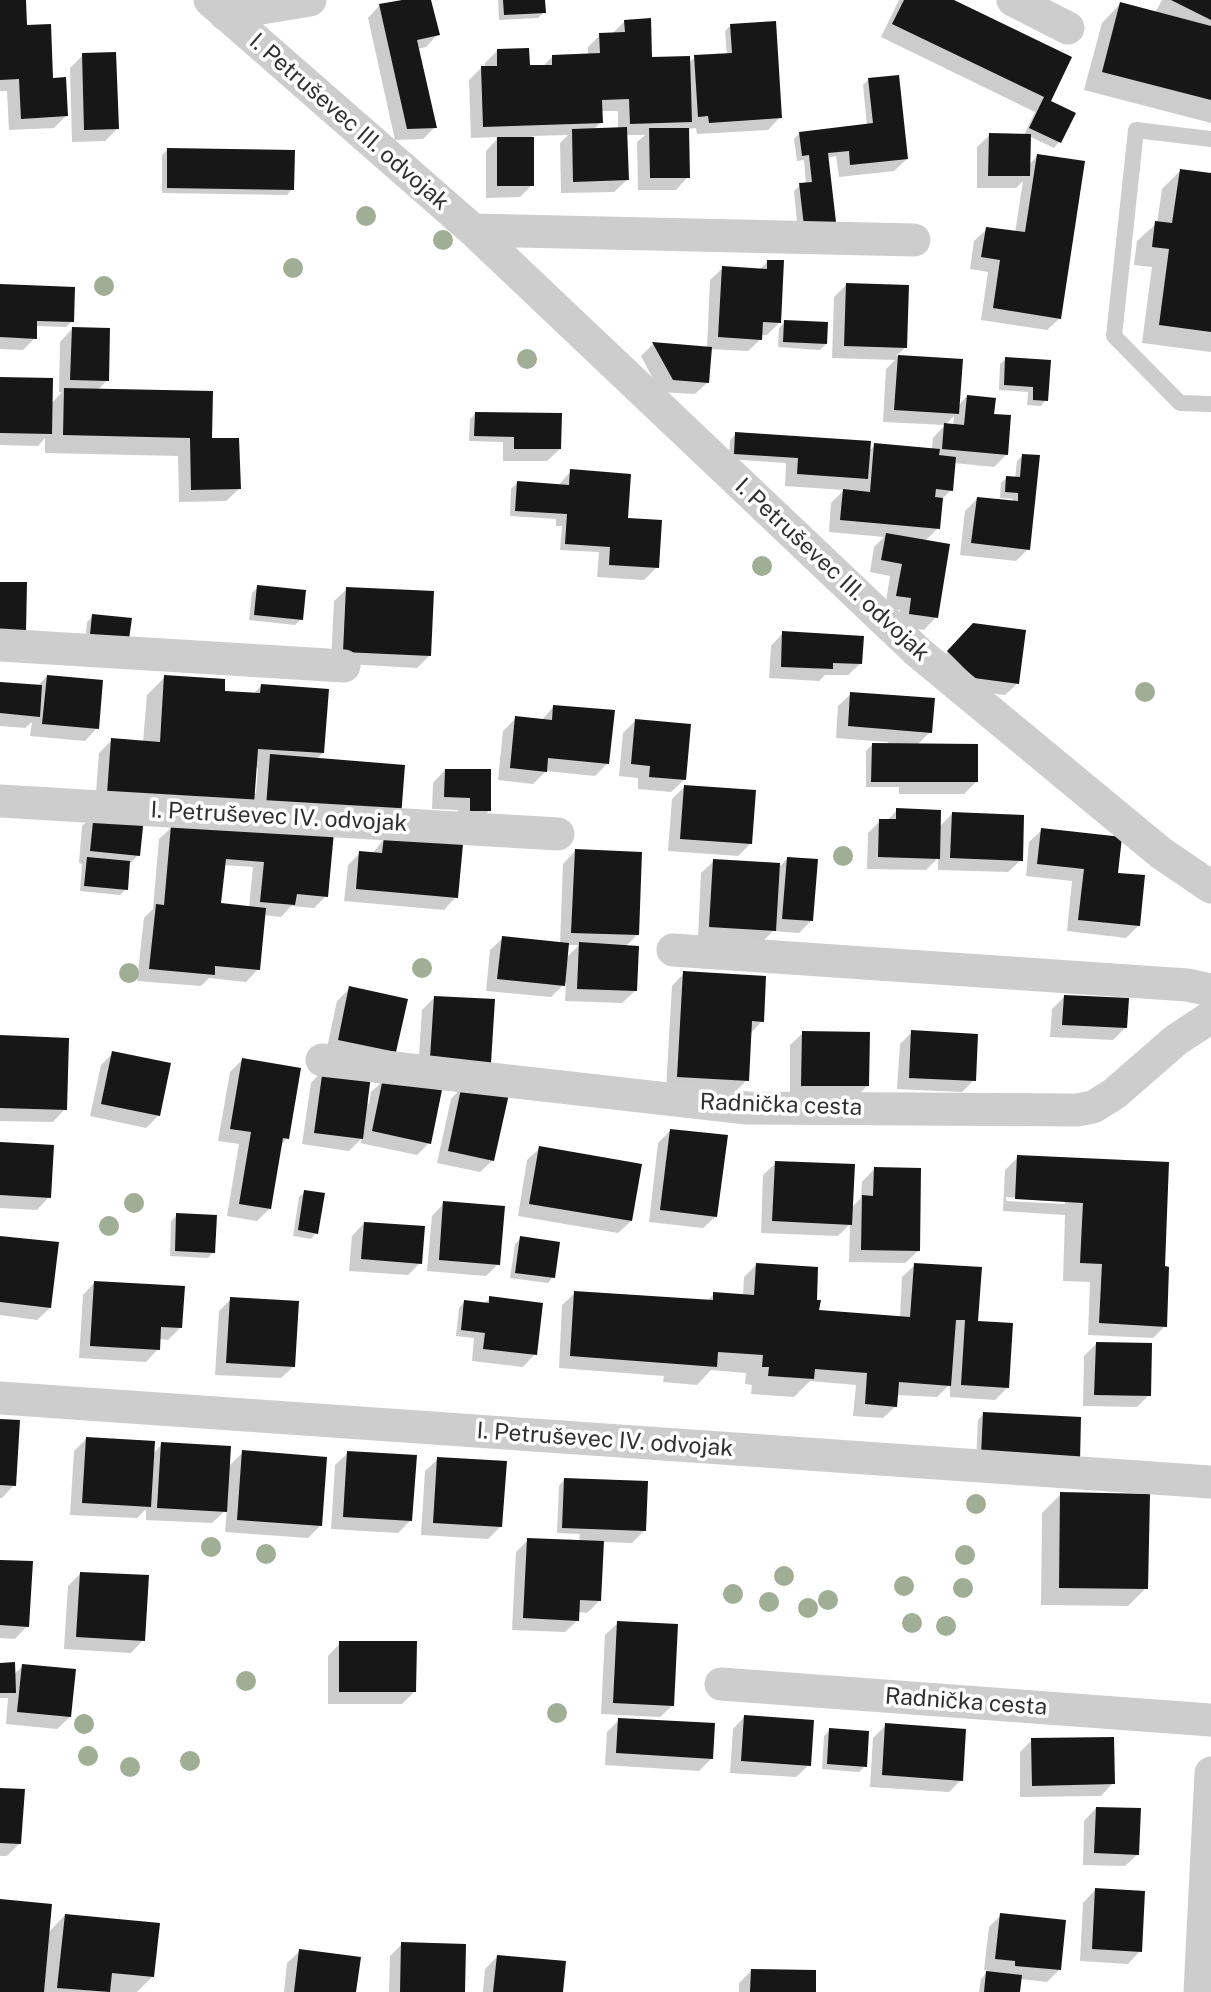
<!DOCTYPE html>
<html>
<head>
<meta charset="utf-8">
<style>
  body { margin:0 }
  canvas { display:block; background:#fff }
</style>
</head>
<body>
<canvas width="1211" height="1992"></canvas>
<script>
const ctx = document.querySelector('canvas').getContext('2d');
ctx.lineJoin = 'round';
function fill(path, color) { ctx.fillStyle = color; ctx.fill(path, 'evenodd'); }
const shape = rows => new Path2D(rows.map(r => 'M' + r).join(''));
function stroke(path, color, width, dash) { ctx.strokeStyle = color; ctx.lineWidth = width; ctx.lineCap = dash ? 'butt' : 'round'; ctx.setLineDash(dash || []); ctx.stroke(path); }
function write(font, color, halo, rows, align = 'center') {
  ctx.font = font + ' "Public Sans",sans-serif'; ctx.lineWidth = 7; ctx.setLineDash([]); ctx.textBaseline = 'middle'; ctx.strokeStyle = halo; ctx.fillStyle = color; for (const [text, x, y, turn = 0] of rows) {
    ctx.save(); ctx.translate(x, y); ctx.rotate((+turn || 0) * Math.PI / 180); ctx.textAlign = isNaN(turn) ? turn : align; if (halo) ctx.strokeText(text, 0, 0); ctx.fillText(text, 0, 0); ctx.restore();
  }
}
fill(shape([
  [0,0,24,0,25,27,52,79,66,116,54,128,9,130,7,91,0,91],
  [412,0,429,0,438,34,426,47,417,49,435,127,423,139,395,140,368,18,380,5],
  [498,0,543,0,544,12,538,18,499,20],
  [899,0,951,0,1049,102,1059,142,1054,148,1029,136,1029,165,1037,156,1060,318,1047,330,981,320,988,272,970,269,974,241,987,229,1015,233,1023,181,1016,188,977,188,977,147,990,135,1024,135,1035,112,881,37],
  [1162,0,1211,0,1211,123,1084,90,1102,23,1120,4,1155,13],
  [625,21,650,59,688,64,695,57,727,55,725,31,731,25,780,117,768,130,697,134,696,128,688,129,688,177,676,190,638,190,637,142,645,135,625,135,627,180,614,192,561,193,560,143,568,135,532,136,532,185,520,197,486,198,486,151,499,137,471,138,469,80,481,68,485,68,485,63,497,51,528,67,542,67,552,57,588,55,588,47,600,35,612,34],
  [600,111,618,111,618,129,593,130,601,122],
  [83,55,117,129,105,141,72,142,70,68],
  [869,79,907,159,894,171,839,177,836,156,827,158,834,222,798,231,794,191,800,185,806,184,804,160,797,161,794,139,800,133,867,126,863,85],
  [168,149,292,189,287,195,162,193,162,155],
  [1180,171,1211,175,1211,352,1142,343,1152,267,1134,265,1137,241,1157,223,1162,189],
  [768,261,779,323,767,335,761,335,761,339,748,351,710,349,708,382,695,394,660,392,641,356,653,344,707,348,710,280,723,268,759,270],
  [847,284,905,348,896,356,961,360,958,406,967,396,993,416,1007,454,994,467,954,463,951,490,941,500,938,528,925,541,936,617,924,630,898,626,900,610,885,608,890,576,870,572,874,547,884,537,829,532,831,503,844,490,785,486,786,463,729,459,730,440,736,434,869,451,875,445,932,450,933,438,945,425,953,426,954,416,945,425,883,422,886,369,895,360,832,358,834,297],
  [0,286,72,321,66,327,36,326,35,338,23,350,0,349],
  [785,322,826,344,820,350,778,347,779,328],
  [72,329,107,380,97,391,210,440,239,489,226,501,179,502,178,456,45,453,45,438,38,446,0,445,0,379,51,404,62,392,59,392,60,342],
  [1006,359,1046,400,1041,406,1027,405,1028,392,999,390,1000,364],
  [475,414,560,449,547,461,503,461,503,442,469,441,470,419],
  [1023,455,1028,549,1016,561,960,555,965,511,977,499,1013,502,1013,499,1000,498,1001,483,1007,478,1015,479,1017,461],
  [571,471,626,520,657,567,644,580,597,577,599,552,560,550,562,526,556,526,556,519,510,516,511,489,517,483,558,486],
  [258,587,301,619,295,625,249,620,252,593],
  [347,589,430,655,417,668,331,663,334,601],
  [93,616,128,638,85,641,87,622],
  [974,625,1018,683,1005,695,962,690,936,664],
  [783,633,861,663,848,675,825,675,819,681,769,678,771,646],
  [47,676,97,728,85,741,30,736,32,722,25,728,0,726,0,683,37,687],
  [165,677,223,692,253,694,262,685,323,753,255,819,256,799,240,815,95,805,99,753,112,740,143,742,147,695],
  [255,768,258,768,256,793,253,793],
  [851,694,930,732,917,745,976,782,964,794,899,794,899,787,866,787,866,751,872,745,888,745,888,742,836,738,838,706],
  [554,706,608,763,595,776,546,771,533,784,498,780,503,731,516,718,541,721],
  [635,721,684,780,671,792,638,789,638,778,619,776,623,733],
  [445,770,489,811,477,823,458,823,458,810,432,809,433,783],
  [684,787,751,843,738,856,668,851,672,799],
  [897,810,939,827,952,814,1021,860,1008,872,938,870,938,858,926,870,867,869,868,833,880,821,887,821],
  [95,814,138,855,128,866,126,889,120,895,80,891,82,864,79,863,82,826],
  [172,827,224,832,326,896,314,908,291,906,281,917,263,915,258,969,246,982,209,978,201,986,137,981,144,918,153,909,159,839],
  [223,865,253,867,249,908,220,905],
  [1042,830,1116,874,1138,926,1126,938,1067,931,1072,881,1026,876,1029,842],
  [384,839,456,897,444,910,344,901,348,865,360,853,372,854],
  [575,851,637,935,625,947,635,991,622,1003,565,1001,566,982,551,997,486,991,490,950,503,938,560,944,563,864],
  [568,945,579,945,566,958],
  [787,859,812,920,799,933,773,931,762,942,698,939,701,873,714,861,778,868],
  [684,973,762,1021,750,1034,747,1080,735,1092,666,1089,672,986],
  [350,988,395,1051,326,1052,337,1001],
  [1064,997,1125,1028,1113,1040,1050,1037,1052,1009],
  [434,998,493,1001,418,1070,422,1010],
  [912,1032,974,1080,962,1092,897,1089,900,1044],
  [803,1033,867,1086,855,1098,790,1097,790,1045],
  [0,1037,65,1109,53,1122,0,1121],
  [113,1053,158,1116,146,1128,90,1116,101,1065],
  [242,1060,287,1138,281,1145,270,1208,257,1221,227,1216,239,1144,218,1141,230,1072],
  [323,1070,369,1104,371,1092,384,1080,429,1143,417,1155,360,1143,362,1138,349,1151,302,1144,311,1083],
  [463,1086,493,1160,480,1172,437,1163,451,1099],
  [671,1130,716,1216,703,1228,649,1222,658,1143],
  [0,1143,49,1197,37,1210,0,1208],
  [540,1148,631,1221,618,1233,518,1216,527,1160],
  [1018,1157,1167,1164,1163,1265,1165,1326,1153,1338,1088,1335,1090,1282,1063,1281,1065,1215,1003,1211,1005,1170],
  [1006,1197,1065,1201,1065,1204,1006,1201],
  [776,1163,851,1208,861,1198,862,1182,874,1169,918,1251,905,1263,849,1262,850,1224,838,1236,761,1233,763,1175],
  [305,1192,316,1233,311,1239,293,1236,299,1197],
  [444,1203,498,1264,486,1276,427,1271,432,1216],
  [177,1215,213,1252,208,1258,170,1256,171,1221],
  [364,1223,420,1263,408,1275,349,1271,352,1236],
  [0,1237,50,1308,37,1320,0,1315],
  [521,1238,553,1277,548,1283,510,1278,515,1244],
  [756,1265,815,1299,818,1312,900,1318,902,1277,915,1265,976,1323,1007,1388,995,1400,950,1397,950,1384,937,1397,896,1395,896,1406,883,1418,853,1416,856,1385,810,1381,794,1397,751,1394,752,1385,745,1384,746,1373,711,1370,697,1385,663,1382,664,1376,559,1368,562,1305,575,1293,707,1301,714,1294,743,1296,744,1277],
  [95,1282,181,1327,168,1340,159,1339,158,1349,146,1362,79,1358,83,1295],
  [490,1298,535,1354,523,1367,472,1361,474,1338,456,1336,459,1308,464,1302,484,1304],
  [231,1299,294,1366,281,1378,215,1375,219,1311],
  [1096,1344,1149,1395,1137,1407,1083,1406,1084,1356],
  [983,1414,1080,1419,976,1461,978,1420],
  [0,1421,14,1485,2,1498,0,1498],
  [86,1439,153,1454,162,1444,228,1467,243,1452,320,1526,308,1538,225,1532,227,1509,212,1523,146,1520,146,1509,137,1518,70,1515,74,1451],
  [348,1453,411,1520,398,1533,331,1529,335,1465],
  [438,1459,501,1526,488,1539,421,1535,425,1471],
  [564,1480,644,1531,632,1543,602,1542,600,1600,587,1613,578,1612,578,1620,565,1632,512,1630,516,1552,528,1540,579,1542,580,1534,557,1533,559,1486],
  [1061,1494,1146,1588,1128,1606,1041,1605,1042,1513],
  [0,1561,27,1626,15,1639,0,1638],
  [80,1574,143,1640,131,1653,64,1649,68,1586],
  [618,1623,673,1705,660,1717,601,1714,605,1635],
  [340,1643,415,1691,402,1704,328,1704,328,1656],
  [0,1665,13,1675,23,1666,70,1717,57,1729,6,1724,8,1698,0,1698],
  [745,1716,809,1765,796,1777,730,1773,733,1729],
  [619,1720,712,1758,699,1771,605,1765,607,1732],
  [886,1725,961,1780,949,1792,870,1787,873,1738],
  [830,1730,865,1766,859,1772,822,1769,824,1736],
  [1032,1740,1113,1783,1101,1796,1020,1797,1020,1752],
  [0,1789,19,1844,7,1856,0,1856],
  [1096,1808,1138,1854,1125,1866,1083,1865,1084,1821],
  [1095,1890,1140,1951,1128,1964,1080,1961,1083,1903],
  [0,1901,48,1933,65,1915,153,1976,137,1992,0,1992],
  [1001,1915,1059,1970,1047,1982,1020,1979,1019,1992,979,1992,981,1979,988,1971,984,1970,989,1927],
  [402,1944,463,1992,389,1992,390,1956],
  [300,1951,354,1992,284,1992,287,1963],
  [497,1957,561,1992,483,1992,485,1969],
  [751,1971,814,1992,739,1992,739,1983]
]), '#0003');
fill(shape([
  [0,0,26,0,27,25,51,24,53,78,66,77,68,116,21,119,19,79,0,80],
  [402,0,431,0,440,35,417,40,437,128,407,129,379,4],
  [503,0,545,0,546,13,504,15],
  [904,0,954,0,1072,57,1051,101,1076,113,1061,143,1029,128,1044,97,892,24],
  [1171,0,1211,0,1211,20],
  [1120,2,1211,26,1211,100,1102,72],
  [651,18,652,57,690,56,692,122,630,124,629,99,602,100,603,123,483,127,481,66,497,66,497,49,529,48,530,65,552,65,552,55,600,53,599,33,625,32,624,20],
  [776,21,782,118,709,123,708,116,698,117,694,55,732,53,730,24],
  [116,52,119,129,84,130,82,53],
  [899,75,908,159,850,165,849,151,828,153,836,222,804,226,799,183,812,182,809,155,802,156,799,132,873,123,868,78],
  [627,127,629,180,573,182,572,129],
  [649,128,689,128,690,178,650,178],
  [989,133,1031,134,1030,176,988,176],
  [497,137,534,137,534,186,497,186],
  [167,148,295,150,294,190,167,188],
  [1037,154,1085,161,1061,319,993,308,1000,260,981,257,986,227,1025,232],
  [1180,169,1211,173,1211,332,1159,325,1169,249,1152,247,1155,221,1172,223],
  [767,260,784,260,781,323,763,322,762,340,718,337,722,266,767,269],
  [846,283,909,285,907,348,844,346],
  [0,284,75,287,74,322,37,321,37,339,0,337],
  [784,320,828,322,827,344,783,342],
  [72,327,110,328,109,381,70,380],
  [652,342,712,347,709,383,673,380],
  [898,355,963,359,959,414,894,410],
  [1005,357,1051,360,1048,401,1033,400,1033,387,1004,385],
  [0,377,53,378,52,434,0,433],
  [64,388,213,391,212,438,239,438,241,489,191,490,190,438,63,435],
  [967,395,996,398,994,414,1011,415,1008,455,942,449,944,423,964,425],
  [475,412,562,413,561,449,514,449,514,437,474,436],
  [735,432,871,441,868,479,797,474,798,458,734,454],
  [874,443,940,449,939,455,956,457,953,491,936,489,935,497,943,498,940,529,840,520,843,489,870,492],
  [1022,454,1040,455,1030,550,971,543,977,497,1018,501,1018,493,1005,492,1006,476,1020,477],
  [570,469,631,474,628,518,662,520,659,568,609,565,610,547,565,544,567,514,515,511,517,481,569,485],
  [886,533,950,544,938,618,909,614,911,598,896,596,902,564,881,560],
  [0,582,27,582,26,632,0,632],
  [257,585,306,590,303,620,254,615],
  [346,587,434,591,431,656,343,652],
  [92,614,132,618,129,639,90,635],
  [973,623,1026,630,1019,684,974,678,947,651],
  [782,631,864,636,862,664,833,663,833,669,781,667],
  [47,675,103,680,99,729,42,724],
  [164,675,225,679,225,691,260,693,261,684,329,689,324,753,258,749,254,804,107,794,111,738,160,742],
  [0,682,42,685,40,717,0,713],
  [850,692,935,698,932,733,848,726],
  [553,705,615,710,609,764,548,758,547,772,510,768,515,716,552,720],
  [635,719,691,724,686,780,649,777,650,766,631,764],
  [872,743,978,744,978,782,871,782],
  [270,754,405,765,401,817,266,807],
  [445,769,491,769,491,811,470,811,470,798,444,797],
  [684,785,756,790,752,844,680,839],
  [896,808,941,810,940,859,878,857,879,819,896,819],
  [94,812,144,817,140,856,90,851],
  [952,812,1024,815,1023,861,950,858],
  [171,825,334,832,328,897,297,894,295,905,260,902,264,862,226,859,221,903,266,908,260,970,215,966,215,975,149,969,156,904,164,905],
  [1041,828,1122,837,1118,873,1145,875,1140,926,1078,920,1084,869,1037,864],
  [384,837,463,844,458,898,356,889,359,851,382,853],
  [575,849,642,852,639,935,571,933],
  [87,857,130,861,128,890,84,886],
  [787,857,818,859,813,921,782,919],
  [713,859,780,863,776,931,709,927],
  [502,936,569,943,565,986,497,979],
  [579,942,639,946,637,991,577,989],
  [683,971,766,976,764,1022,752,1021,749,1081,677,1077],
  [349,986,408,999,396,1052,338,1040],
  [1064,995,1129,998,1127,1028,1062,1025],
  [434,996,495,999,491,1063,430,1058],
  [911,1030,978,1034,976,1081,909,1078],
  [802,1031,870,1032,869,1086,801,1086],
  [0,1035,69,1038,67,1110,0,1108],
  [112,1051,171,1063,160,1116,101,1104],
  [242,1058,301,1068,289,1139,283,1138,271,1209,239,1204,251,1132,230,1129],
  [323,1068,371,1075,363,1139,314,1133],
  [383,1078,442,1090,431,1144,372,1131],
  [462,1084,509,1094,494,1161,448,1151],
  [670,1129,728,1135,717,1217,660,1210],
  [0,1142,54,1145,51,1198,0,1195],
  [539,1146,642,1164,632,1221,529,1204],
  [1017,1155,1169,1162,1165,1266,1169,1267,1167,1327,1099,1323,1102,1264,1080,1263,1083,1203,1015,1199],
  [775,1161,855,1164,852,1225,772,1221],
  [874,1167,921,1168,920,1251,861,1250,862,1195,873,1196],
  [304,1190,325,1193,318,1234,298,1230],
  [443,1201,505,1206,500,1265,439,1260],
  [176,1213,217,1215,215,1253,175,1251],
  [364,1222,425,1226,422,1264,361,1259],
  [0,1236,59,1242,51,1308,0,1302],
  [520,1236,560,1242,555,1278,515,1273],
  [756,1263,818,1267,817,1300,821,1300,819,1310,910,1317,914,1263,982,1267,978,1321,1013,1323,1009,1388,961,1385,965,1320,956,1320,951,1386,899,1382,897,1407,865,1404,867,1373,815,1369,814,1379,768,1376,769,1367,762,1367,763,1355,718,1352,717,1367,570,1356,574,1291,713,1300,713,1292,754,1295],
  [94,1281,185,1286,182,1328,161,1327,160,1350,90,1346],
  [489,1296,543,1303,537,1355,483,1349,485,1333,461,1330,464,1300,489,1303],
  [230,1297,299,1301,295,1367,226,1363],
  [1096,1342,1152,1343,1151,1396,1094,1395],
  [983,1412,1081,1417,1080,1461,981,1456],
  [0,1419,20,1420,16,1486,0,1485],
  [86,1437,155,1441,151,1507,82,1503],
  [161,1442,231,1446,227,1512,157,1508],
  [242,1450,327,1457,322,1526,237,1520],
  [347,1451,417,1455,412,1521,343,1517],
  [437,1457,507,1461,502,1527,433,1523],
  [564,1478,648,1481,646,1531,562,1528],
  [1060,1492,1150,1494,1148,1589,1059,1588],
  [527,1538,604,1541,601,1601,580,1600,579,1621,523,1618],
  [0,1560,33,1561,29,1627,0,1625],
  [80,1572,149,1575,145,1641,76,1637],
  [617,1621,678,1624,674,1706,613,1703],
  [339,1641,417,1641,416,1692,339,1692],
  [15,1662,16,1693,0,1693,0,1663],
  [22,1664,76,1669,71,1717,17,1712],
  [744,1715,814,1720,811,1766,741,1761],
  [618,1718,715,1723,713,1759,616,1753],
  [885,1723,966,1729,963,1781,882,1775],
  [829,1728,869,1731,867,1767,827,1764],
  [1114,1737,1115,1784,1032,1786,1031,1738],
  [0,1788,25,1789,21,1844,0,1843],
  [1096,1807,1141,1808,1139,1855,1094,1853],
  [1095,1888,1145,1891,1142,1952,1092,1949],
  [0,1899,52,1904,44,1992,0,1992],
  [1000,1913,1066,1920,1061,1970,1015,1966,1015,1961,995,1959],
  [65,1914,160,1923,154,1977,112,1973,110,1992,57,1988],
  [401,1942,466,1944,465,1992,400,1992],
  [299,1949,361,1957,356,1992,294,1992],
  [497,1955,566,1961,563,1992,493,1992],
  [751,1969,816,1970,816,1992,750,1992],
  [986,1971,1022,1975,1020,1992,984,1992]
]), '#171717');
stroke(shape([
  [1211,139,1136,130,1114,336,1180,403,1211,404]
]), '#cdcdcd', 16);
stroke(shape([
  [210,0,473,230,918,652,1161,853,1211,887],
  [1013,0,1068,28],
  [225,14,310,0],
  [473,230,914,240],
  [0,645,344,666],
  [0,801,558,834],
  [673,950,1187,985,1211,990],
  [322,1060,747,1108,1077,1110,1093,1107,1114,1094,1176,1040,1211,1017],
  [0,1398,1211,1482],
  [721,1684,1211,1720],
  [1200,1992,1211,1773]
]), '#cdcdcd', 33);
ctx.fillStyle = '#9fae95';
for (const [x, y] of [
  [366,216],
  [443,240],
  [293,268],
  [104,286],
  [527,359],
  [762,566],
  [1145,692],
  [843,856],
  [422,968],
  [129,973],
  [134,1203],
  [109,1226],
  [976,1504],
  [211,1547],
  [266,1554],
  [965,1555],
  [784,1576],
  [904,1586],
  [963,1588],
  [733,1594],
  [828,1600],
  [769,1602],
  [808,1608],
  [912,1623],
  [946,1626],
  [246,1681],
  [557,1713],
  [84,1724],
  [88,1756],
  [190,1761],
  [130,1767]
]) { ctx.beginPath(); ctx.arc(x, y, 10, 0, 2 * Math.PI); ctx.fill(); }
write('23px', '#303030', '#fff', [
  ["I. Petruševec III. odvojak",349,122,41],
  ["I. Petruševec III. odvojak",832,570,43],
  ["I. Petruševec IV. odvojak",279,817,3],
  ["Radnička cesta",781,1105,2],
  ["I. Petruševec IV. odvojak",605,1440,4],
  ["Radnička cesta",966,1702,4]
]);
</script>
</body>
</html>
